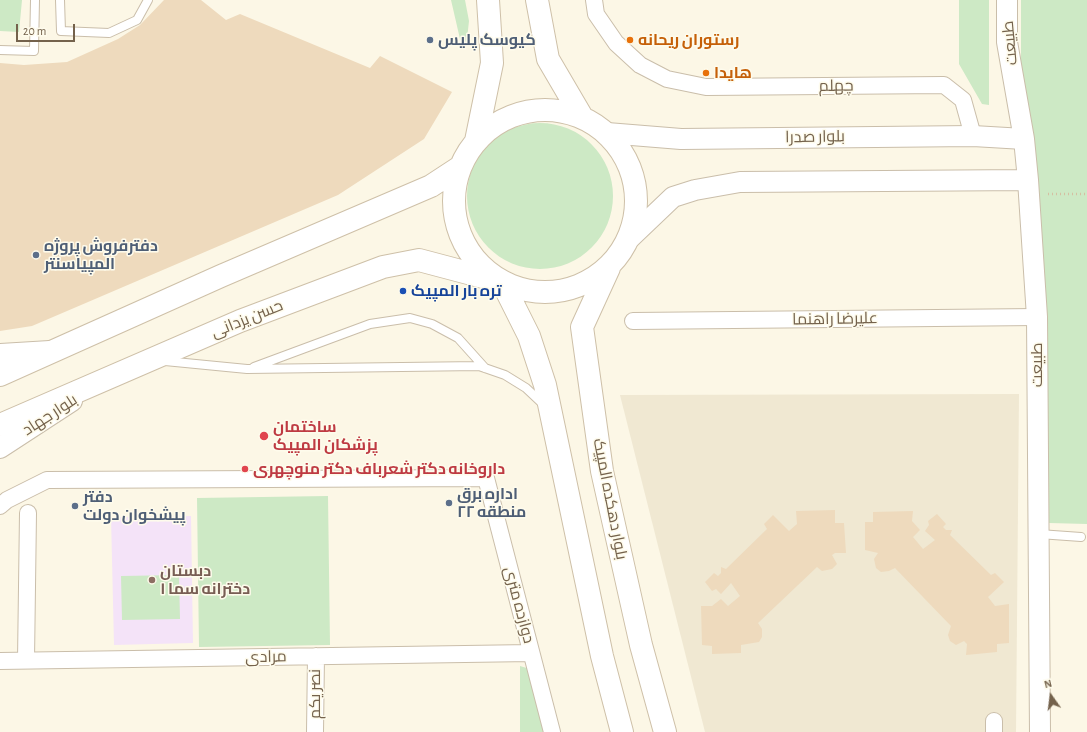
<!DOCTYPE html>
<html>
<head>
<meta charset="utf-8">
<style>
  body { margin:0 }
  #map { position:relative; width:1087px; height:732px; overflow:hidden; background:#fcf7e6; font-family:"Alegreya Sans",sans-serif }
  canvas { display:block }
  .north { position:absolute; left:1031px; top:676px; width:40px; height:40px; -webkit-text-stroke:3px #fefbec; paint-order:stroke; rotate:346deg; font-size:11px; font-weight:700; line-height:16px; text-align:center; color:#74624c }
  .north::after { content:''; display:block; margin:auto; width:14px; height:18px; background:#74624c; clip-path:polygon(50% 0,100% 100%,50% 72%,0 100%) }
  .scale { position:absolute; left:16px; top:24px; width:59px; height:18px; box-sizing:border-box; border:2px solid #74624c; border-top:0; padding-left:5px; font-size:12px; line-height:14px; white-space:nowrap; color:#74624c; -webkit-text-stroke:3px #fefbec; paint-order:stroke }
</style>
</head>
<body>
<div id="map">
<canvas width="1087" height="732"></canvas>
<div class="north">N</div>
<div class="scale">20 m</div>
</div>
<script>
const ctx = document.querySelector('canvas').getContext('2d');
ctx.lineJoin = 'round';
function fill(path, color) { ctx.fillStyle = color; ctx.fill(path, 'evenodd'); }
const shape = rows => new Path2D(rows.map(r => 'M' + r).join(''));
function stroke(path, color, width, dash) { ctx.strokeStyle = color; ctx.lineWidth = width; ctx.lineCap = dash ? 'butt' : 'round'; ctx.setLineDash(dash || []); ctx.stroke(path); }
function write(font, color, halo, rows, align = 'center') {
  ctx.font = font + ' "Alegreya Sans",Cairo,sans-serif'; ctx.lineWidth = 3; ctx.setLineDash([]); ctx.textBaseline = 'middle'; ctx.strokeStyle = halo; ctx.fillStyle = color; for (const [text, x, y, turn = 0] of rows) {
    ctx.save(); ctx.translate(x, y); ctx.rotate((+turn || 0) * Math.PI / 180); ctx.textAlign = isNaN(turn) ? turn : align; if (halo) ctx.strokeText(text, 0, 0); ctx.fillText(text, 0, 0); ctx.restore();
  }
}
fill(shape([
  [1019,394,1016,732,705,732,620,395]
]), '#f0e8d2');
fill(shape([
  [191,516,193,643,114,645,111,517]
]), '#f4e3f8');
fill(shape([
  [0,0,22,0,19,32,0,31],
  [451,0,465,0,469,21,466,48,460,39],
  [959,0,989,0,989,105,982,104,959,64],
  [1021,0,1087,0,1087,524,1049,523,1041,316,1021,90],
  '467 196a73 73 0 1 1 146 0a73 73 0 1 1-146 0Z',
  [328,496,330,645,199,647,197,498],
  [179,575,180,619,122,620,121,576],
  [520,666,530,669,546,732,520,732]
]), '#cde9c5');
fill(shape([
  [164,0,201,0,226,20,240,14,370,68,380,56,452,92,424,139,338,195,32,326,0,331,0,63,24,65,67,62,118,39,140,25],
  [835,510,835,523,844,523,846,553,835,553,832,555,837,564,832,569,822,571,817,567,758,623,762,629,762,637,759,642,741,645,741,653,712,654,712,646,702,645,701,606,712,606,721,599,728,606,740,596,731,583,721,594,716,589,712,591,705,582,714,573,718,576,721,573,721,567,726,569,767,529,764,524,773,515,789,531,797,524,796,511],
  [913,511,912,521,920,530,913,537,923,549,935,540,925,531,929,525,928,521,937,514,946,524,943,527,946,530,952,530,950,535,991,575,995,573,1004,582,988,597,995,606,1009,604,1009,643,997,644,997,652,966,655,967,644,964,641,956,645,950,641,948,635,951,626,895,568,889,571,881,572,876,568,874,559,878,553,865,550,865,522,873,522,873,512]
]), '#eedabd');
const service = shape([
  [60,0,61,31,109,33,137,20,148,0],
  [0,50,34,51,35,0],
  [165,361,247,369,479,366,505,375,526,388,543,404],
  [254,367,370,324,410,318,432,324,458,338,485,368],
  [1039,534,1081,537]
]);
const minor = shape([
  [594,0,596,14,616,43,640,65,667,79,706,87,944,85,963,100,973,136],
  [633,321,1037,317],
  [0,506,7,500,47,480,486,478,552,732],
  [26,660,28,513],
  [0,661,531,653],
  [994,721,994,732],
  [315,732,316,656]
]);
const tertiary = shape([
  [1007,0,1007,42,1024,139,1028,180,1037,317,1040,732],
  [607,133,681,139,973,136,1024,139],
  [630,238,673,197,695,190,740,182,1028,180],
  [0,354,50,351],
  [0,448,72,401]
]);
const secondary = shape([
  [537,0,548,59,582,117],
  '454 201a91 91 0 1 1 182 0a91 91 0 1 1-182 0Z',
  [476,141,492,63,488,0],
  [609,268,582,327,602,471,641,645,665,732],
  [0,375,221,276,431,186,460,167],
  [0,425,240,321,383,267,419,260,502,282,529,336,545,385,602,656,622,732]
]);
stroke(service, '#cabeaa', 10);
stroke(minor, '#cabeaa', 18);
stroke(tertiary, '#cabeaa', 22);
stroke(secondary, '#cec0a8', 24);
stroke(shape([
  [1048,194,1087,194]
]), '#d5bfa2', 2.5, [1, 3]);
stroke(service, '#fff', 8);
stroke(minor, '#fff', 16);
stroke(tertiary, '#fff', 20);
stroke(secondary, '#fff', 22);
for (const [x, y, r, color] of [
  [430,40,4,"#5c6f8a"],
  [630,40,4,"#e8710a"],
  [706,73,4,"#e8710a"],
  [36,255,4,"#5c6f8a"],
  [403,291,4,"#1a4fb4"],
  [264,436,5,"#e0444e"],
  [245,469,4,"#e0444e"],
  [449,503,4,"#5c6f8a"],
  [75,506,4,"#5c6f8a"],
  [152,580,4,"#8d6e63"]
]) { const dot = new Path2D(); dot.arc(x, y, r, 0, 2 * Math.PI); ctx.fillStyle = color; ctx.fill(dot); stroke(dot, '#fefbec', 1.5); }
write('bold 16px', '#4e5e75', '#fefbec', [
  ["کیوسک پلیس",438,40],
  ["دفترفروش پروژه",44,246],
  ["المپیاسنتر",44,264],
  ["اداره برق",457,494],
  ["منطقه ۲۲",457,512],
  ["دفتر",83,497],
  ["پیشخوان دولت",83,515]
], 'left');
write('bold 16px', '#c56008', '#fefbec', [
  ["رستوران ریحانه",638,40],
  ["هایدا",714,73]
], 'left');
write('16px', '#74624c', '#fefbec', [
  ["طبیعت",1010,43,-95],
  ["چهلم",836,86,-1],
  ["بلوار صدرا",815,137,-1],
  ["حسن یزدانی",247,319,-22],
  ["علیرضا راهنما",835,319,-1],
  ["طبیعت",1037,365,-90],
  ["بلوار جهاد",50,415,-33],
  ["بلوار دهکده المپیک",610,499,79],
  ["دوازده متری",519,605,75],
  ["مرادی",266,657,-1],
  ["نصر یکم",315,694,-90]
]);
write('bold 16px', '#164399', '#fefbec', [
  ["تره بار المپیک",411,291]
], 'left');
write('bold 16px', '#be3a42', '#fefbec', [
  ["ساختمان",273,427],
  ["پزشکان المپیک",273,445],
  ["داروخانه دکتر شعرباف دکتر منوچهری",253,469]
], 'left');
write('bold 16px', '#785e54', '#fefbec', [
  ["دبستان",160,571],
  ["دخترانه سما ۱",160,589]
], 'left');
</script>
</body>
</html>
